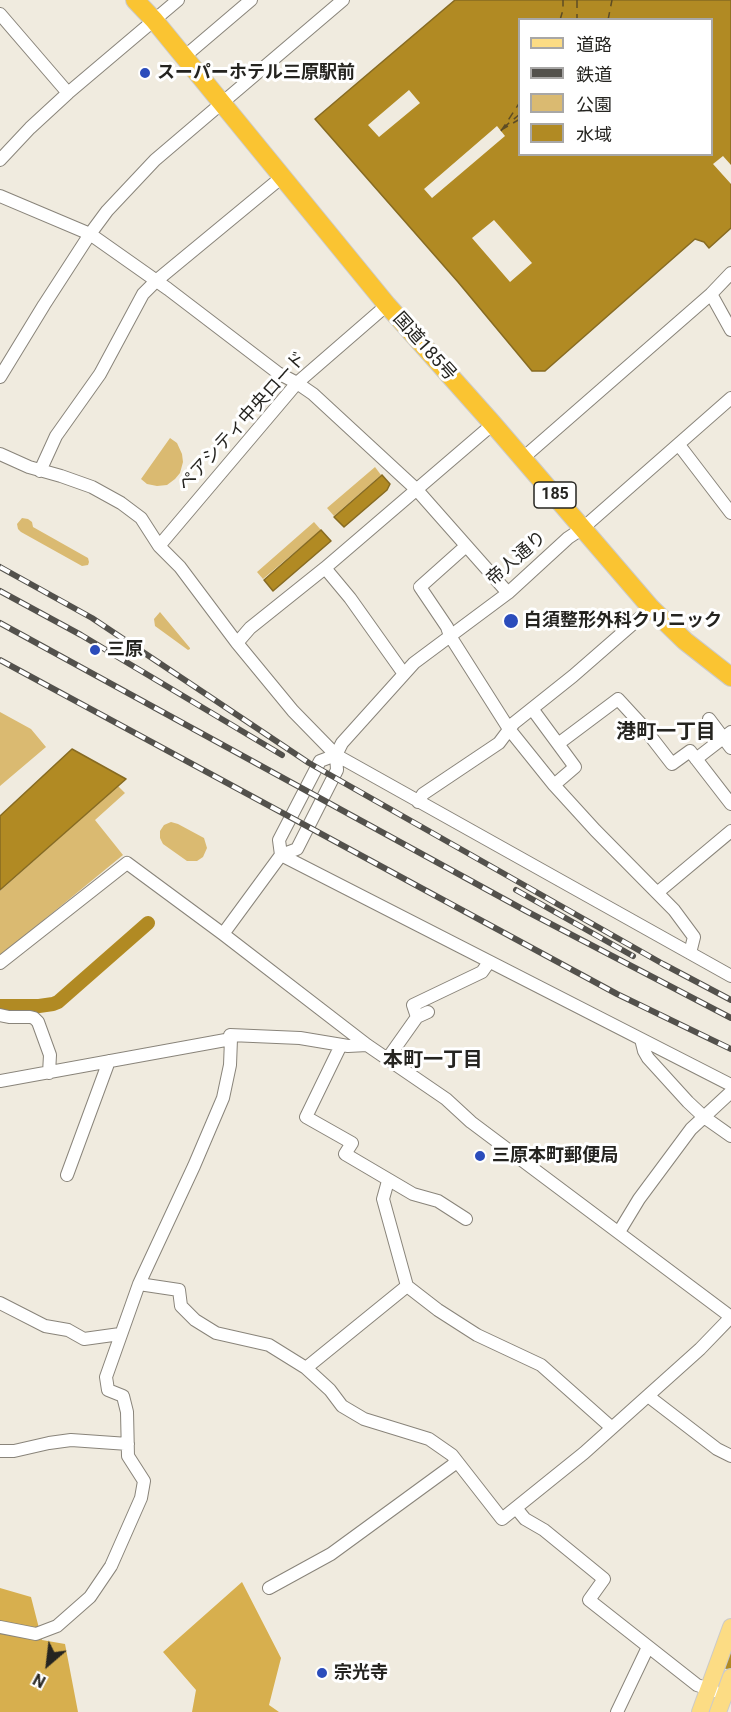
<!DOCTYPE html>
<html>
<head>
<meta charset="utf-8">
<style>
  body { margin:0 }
  #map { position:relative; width:731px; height:1712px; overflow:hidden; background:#f0ebdf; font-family:Roboto,"Noto Sans JP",sans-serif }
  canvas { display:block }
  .legend { position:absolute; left:518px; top:18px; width:195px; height:138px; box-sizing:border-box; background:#fff; border:2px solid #a8a7a6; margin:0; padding:8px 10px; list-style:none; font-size:18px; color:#252420 }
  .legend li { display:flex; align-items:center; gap:12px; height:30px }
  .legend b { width:30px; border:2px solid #a8a7a6 }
  .north { position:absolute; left:18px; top:1634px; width:60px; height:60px; -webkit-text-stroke:4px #fff; paint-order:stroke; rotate:208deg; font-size:16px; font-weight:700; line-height:24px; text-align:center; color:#252420 }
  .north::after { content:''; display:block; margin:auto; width:21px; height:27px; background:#252420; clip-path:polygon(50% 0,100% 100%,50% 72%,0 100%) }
</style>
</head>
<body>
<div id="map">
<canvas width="731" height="1712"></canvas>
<ul class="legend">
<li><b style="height:8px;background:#fcdc84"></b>道路</li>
<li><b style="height:8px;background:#53514c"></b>鉄道</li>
<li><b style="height:16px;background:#daba71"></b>公園</li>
<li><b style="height:16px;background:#b18a23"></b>水域</li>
</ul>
<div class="north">N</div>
</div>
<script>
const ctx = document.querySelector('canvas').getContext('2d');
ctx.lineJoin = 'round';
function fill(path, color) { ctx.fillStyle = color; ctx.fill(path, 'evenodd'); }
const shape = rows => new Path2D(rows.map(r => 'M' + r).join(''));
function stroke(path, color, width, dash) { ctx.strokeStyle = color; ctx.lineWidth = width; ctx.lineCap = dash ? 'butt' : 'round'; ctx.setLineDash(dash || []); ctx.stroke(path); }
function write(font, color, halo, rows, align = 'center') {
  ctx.font = font + ' Roboto,"Noto Sans JP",sans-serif'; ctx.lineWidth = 6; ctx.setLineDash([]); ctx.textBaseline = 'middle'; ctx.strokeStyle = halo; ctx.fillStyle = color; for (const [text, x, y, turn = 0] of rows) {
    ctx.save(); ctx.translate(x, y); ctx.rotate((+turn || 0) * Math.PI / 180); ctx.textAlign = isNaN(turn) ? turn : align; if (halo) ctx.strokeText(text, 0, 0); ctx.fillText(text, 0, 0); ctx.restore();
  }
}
fill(shape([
  [170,438,177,443,182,454,183,462,180,473,175,479,167,485,157,486,147,484,141,479],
  [375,467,381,475,334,516,327,508],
  [22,518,28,519,32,522,33,527,88,558,89,562,88,565,82,566,21,532,18,529,17,524],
  [314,522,321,530,263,579,257,572],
  [160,612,190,648,190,649,188,650,155,626,154,619],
  [0,712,31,729,46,747,0,786],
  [118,786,125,793,95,820,123,855,0,956,0,891],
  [171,822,178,824,204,838,207,848,203,857,197,861,187,861,163,844,160,838,160,831,164,825]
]), '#daba71');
fill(shape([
  [242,1582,281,1658,269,1705,279,1712,192,1712,196,1690,163,1652],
  [0,1588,31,1597,42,1640,65,1644,78,1712,0,1712]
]), '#d7af4e');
const water = shape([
  [455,0,731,0,731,228,709,248,704,242,695,239,545,371,532,371,458,282,315,119,455,0],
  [520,20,712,20,712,154,520,154,520,20],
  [382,475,390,484,387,490,344,527,334,517,382,475],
  [321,530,331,541,273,591,264,580,321,530],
  [72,749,126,779,0,890,0,816,72,749]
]);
fill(water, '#b18a23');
stroke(water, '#876b22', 1.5);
fill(shape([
  [409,90,420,103,379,137,368,125],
  [497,126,505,136,432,198,424,189],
  [723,156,731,165,731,184,713,164],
  [494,220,532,263,510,282,472,238]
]), '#f0ebdf');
stroke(shape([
  [0,1006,39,1006,53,1004,58,1002,148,923]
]), '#b18a23', 14);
stroke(shape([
  [728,1658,731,1652]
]), '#b18a23', 22);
stroke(shape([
  [577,0,577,20],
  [560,20,563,10,563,0],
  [608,20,612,0],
  [503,128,520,114],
  [501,130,520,119],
  [501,131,520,102]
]), '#5d4c24', 1.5, [8, 6]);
const minor = shape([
  [0,14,68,93],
  [184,57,251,0],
  [0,160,30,128,68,93,178,0],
  [0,196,90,234,168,289,278,373,297,383,313,394,417,490,508,593],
  [711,294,731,330],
  [0,377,44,305,90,234,107,211,155,160,343,0],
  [679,445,731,513],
  [0,454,29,467,61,476,92,487,121,503,141,518,159,546,180,567,237,643,293,711,336,755,731,976],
  [523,458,711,294,731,273],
  [40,471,56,436,100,374,143,294,156,281,282,177],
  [159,546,297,383,387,305],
  [466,546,420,587,447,627,450,636,509,729,554,785,595,830,674,910,694,937,690,953],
  [325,568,350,598,404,674],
  [237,643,250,628,325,568,493,424],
  [533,710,575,767,554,785],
  [709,719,731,748],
  [558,744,618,699,641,724,672,764,690,751,731,804],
  [336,755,342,743,414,663,508,593,568,538,583,528,731,398],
  [696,759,731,732],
  [418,802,423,794,499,743,514,723,573,676,651,608],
  [281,855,731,1085],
  [281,855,279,840,320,761,336,755],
  [657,893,731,831],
  [223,934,281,855,297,849,337,770,336,755],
  [0,963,127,863,223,934,367,1045,446,1099,471,1122,731,1317],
  [0,1015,9,1017,30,1017,34,1018,38,1022,50,1055,49,1073],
  [417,1017,413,1005,482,972,489,962],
  [641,1039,644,1051,648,1058,688,1102,704,1117,731,1136],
  [341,1045,306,1117,352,1143,345,1154,413,1194,438,1201,466,1219],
  [388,1058,417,1017,428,1012],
  [0,1081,231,1039,230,1035,300,1038,348,1046,367,1045],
  [67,1175,109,1061],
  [388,1181,383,1199,407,1286,438,1310,477,1335,541,1365,612,1428],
  [619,1232,639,1199,691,1129,731,1092],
  [139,1284,179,1290,181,1306,195,1320,216,1333,269,1345,306,1368,330,1390,342,1406,364,1419,429,1439,452,1455,502,1519,584,1453,700,1349,731,1317],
  [0,1303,45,1326,68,1330,84,1339,120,1334],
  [306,1368,407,1286],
  [648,1396,717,1449,731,1456],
  [0,1451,14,1451,49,1443,71,1440,128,1444],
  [516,1508,525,1519,544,1530,604,1579,589,1600,697,1685,714,1691],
  [269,1588,331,1554,457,1462],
  [0,1627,36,1634,57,1626,90,1597,111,1566,141,1498,144,1481,128,1456,127,1412,123,1396,108,1390,106,1377,139,1284,194,1166,223,1098,230,1065,231,1039],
  [617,1712,648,1647]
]);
const major = shape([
  [700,1712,731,1627],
  [718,1712,731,1677]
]);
const highway = shape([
  [135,0,154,20,387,305,493,424,651,608,685,641,731,677]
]);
stroke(minor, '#89847a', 14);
stroke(major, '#cbcac9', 18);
stroke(highway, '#cbcac9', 20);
stroke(minor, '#fff', 12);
stroke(major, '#fcdc84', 16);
stroke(highway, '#fac432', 18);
const rail = shape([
  [0,567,92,618,309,763,663,964,731,1000],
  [0,591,81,635,282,755],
  [0,623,526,911,731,1018],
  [0,660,617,994,731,1049],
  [516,890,633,956]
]);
stroke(rail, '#53514c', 6);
stroke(rail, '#fff', 4, [11]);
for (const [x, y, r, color] of [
  [145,73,6,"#2b4cbb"],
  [511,621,8,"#2b4cbb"],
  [95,650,6,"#2b4cbb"],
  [480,1156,6,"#2b4cbb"],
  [322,1673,6,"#2b4cbb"]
]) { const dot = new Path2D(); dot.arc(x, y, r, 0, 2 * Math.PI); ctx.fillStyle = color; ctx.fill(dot); stroke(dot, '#fff', 2); }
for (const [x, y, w] of [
  [555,495,42]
]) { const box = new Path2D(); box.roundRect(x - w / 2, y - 13, w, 26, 4.5); ctx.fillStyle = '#fff'; ctx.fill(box); stroke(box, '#252420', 1.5); }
write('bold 16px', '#252420', null, [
  ["185",555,495]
]);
write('bold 18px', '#252420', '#fff', [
  ["スーパーホテル三原駅前",157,73],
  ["白須整形外科クリニック",524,621],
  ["三原",107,650],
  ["三原本町郵便局",492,1156],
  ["宗光寺",334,1673]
], 'left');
write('18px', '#252420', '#fff', [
  ["国道185号",424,347,48],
  ["ペアシティ中央ロード",243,422,-48],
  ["帝人通り",517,559,-41]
]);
write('bold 20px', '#252420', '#fff', [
  ["港町一丁目",666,733],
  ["本町一丁目",433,1061]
]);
</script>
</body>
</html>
